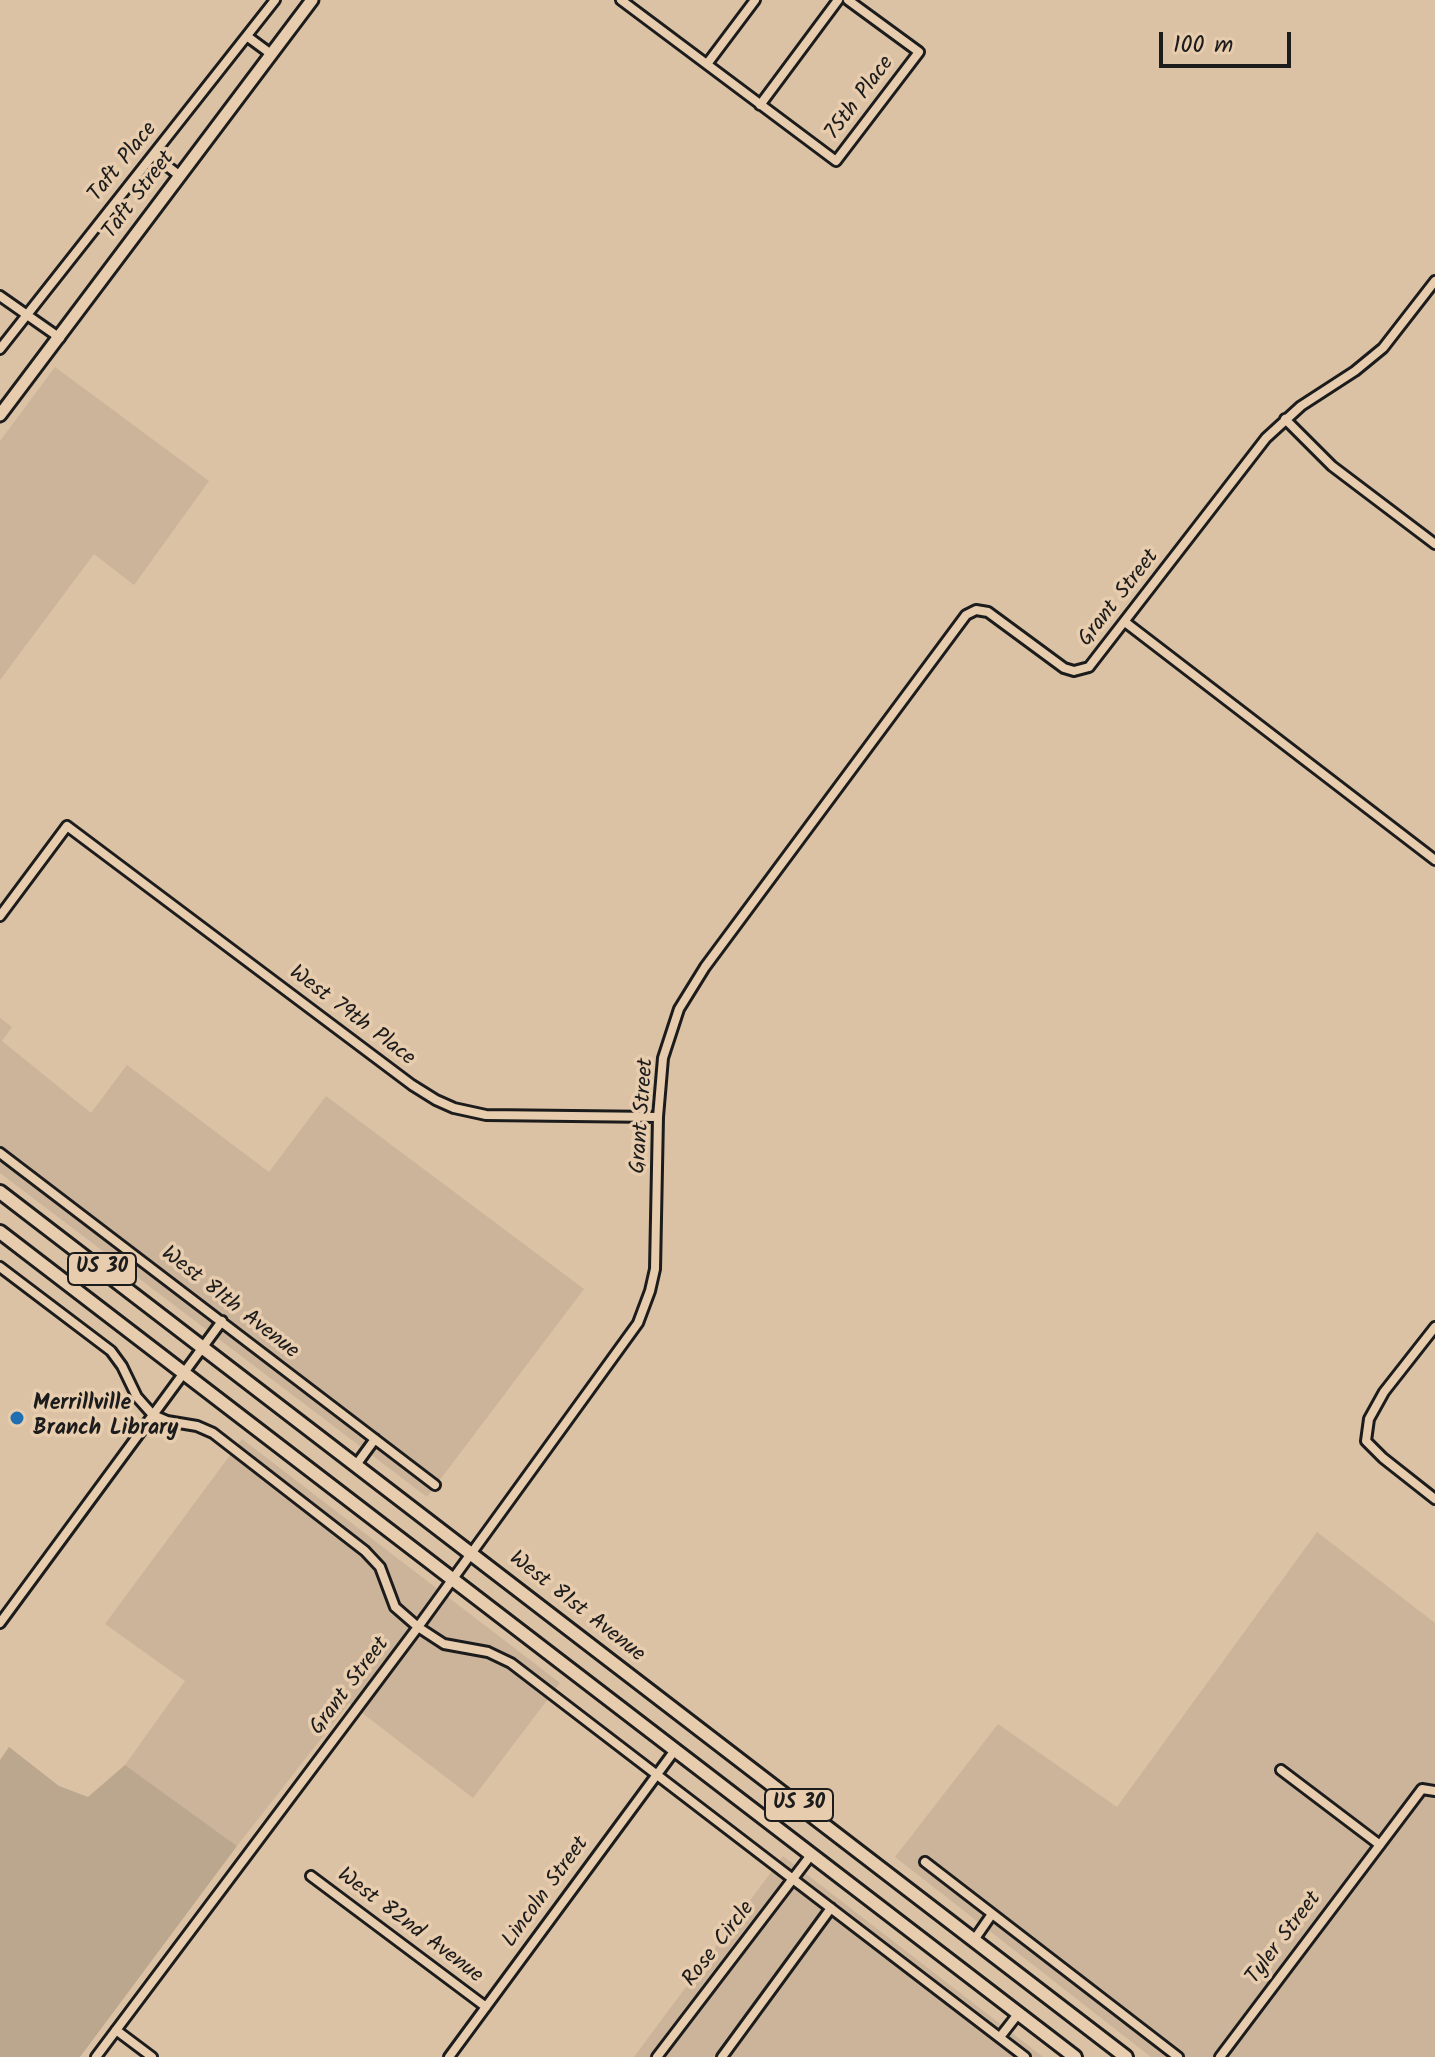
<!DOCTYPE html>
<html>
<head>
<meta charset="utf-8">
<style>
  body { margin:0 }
  #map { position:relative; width:1435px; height:2057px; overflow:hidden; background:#dbc2a5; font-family:Kalam,sans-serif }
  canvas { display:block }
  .scale { position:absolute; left:1159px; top:32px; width:132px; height:36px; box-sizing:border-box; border:4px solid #1c1c1c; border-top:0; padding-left:10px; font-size:24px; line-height:28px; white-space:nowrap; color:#1c1c1c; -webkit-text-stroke:6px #e7ccae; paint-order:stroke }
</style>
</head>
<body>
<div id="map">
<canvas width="1435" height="2057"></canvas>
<div class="scale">100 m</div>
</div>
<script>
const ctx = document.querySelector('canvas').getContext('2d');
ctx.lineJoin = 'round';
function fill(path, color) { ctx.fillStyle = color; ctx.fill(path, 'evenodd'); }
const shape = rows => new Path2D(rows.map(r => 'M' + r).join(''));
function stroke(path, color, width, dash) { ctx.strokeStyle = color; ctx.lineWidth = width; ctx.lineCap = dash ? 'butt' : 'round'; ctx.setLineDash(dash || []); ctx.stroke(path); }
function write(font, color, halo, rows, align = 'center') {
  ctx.font = font + ' Kalam,sans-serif'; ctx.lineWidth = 7; ctx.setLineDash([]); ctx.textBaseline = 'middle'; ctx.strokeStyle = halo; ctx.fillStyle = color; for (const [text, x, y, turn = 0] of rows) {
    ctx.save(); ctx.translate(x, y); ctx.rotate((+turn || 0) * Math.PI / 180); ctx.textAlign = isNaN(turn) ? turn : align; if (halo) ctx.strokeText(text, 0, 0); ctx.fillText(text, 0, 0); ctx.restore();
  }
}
fill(shape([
  [55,367,209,481,134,585,94,554,0,680,0,441],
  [0,1018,12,1027,2,1041,91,1113,127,1065,269,1172,326,1096,584,1289,427,1497,0,1173],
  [242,1439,560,1683,473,1798,349,1703,237,1846,125,1765,185,1681,105,1624],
  [1317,1532,1435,1623,1435,2057,1151,2057,895,1857,998,1724,1117,1807],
  [783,1856,1043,2057,634,2057]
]), '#cbb49a');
fill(shape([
  [9,1747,59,1786,88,1797,125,1765,237,1846,80,2057,0,2057,0,1760]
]), '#bba68e');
const street = shape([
  [621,0,836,161,919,52,848,0],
  [248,37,271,54],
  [707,64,755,0],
  [760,105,838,0],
  [153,155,180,176],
  [0,296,60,338],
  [0,349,275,0],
  [1285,419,1332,466,1435,544],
  [1125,622,1435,860],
  [0,916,67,826,412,1085,436,1100,454,1108,486,1115,658,1117],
  [0,1153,435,1485],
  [0,1267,111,1351,122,1366,137,1397,153,1415,167,1421,197,1426,213,1433,365,1551,380,1567,395,1607,418,1627,444,1644,488,1652,511,1663,1025,2057],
  [1435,1327,1384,1392,1369,1419,1366,1441,1383,1458,1435,1499],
  [356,1465,375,1439],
  [0,1623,222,1321],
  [1281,1770,1380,1845],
  [925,1862,1178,2057],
  [311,1876,486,2007],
  [974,1940,992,1914],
  [116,2030,152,2057],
  [1000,2037,1018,2014],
  [96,2057,418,1627,638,1323,650,1291,655,1269,658,1117,663,1058,679,1009,705,967,966,615,976,610,988,612,1064,668,1074,671,1089,667,1266,438,1301,406,1355,371,1383,348,1435,281],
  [449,2057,675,1750],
  [657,2057,811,1855],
  [722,2057,831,1908],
  [1220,2057,1422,1789,1435,1791]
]);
const secondary = shape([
  [0,415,312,0]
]);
const primary = shape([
  [0,1192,1126,2057],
  [0,1232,1075,2057]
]);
stroke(street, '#1c1c1c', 14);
stroke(secondary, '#1c1c1c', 17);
stroke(primary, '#1c1c1c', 18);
stroke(street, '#e7ccae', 8);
stroke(secondary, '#e7ccae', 11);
stroke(primary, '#e7ccae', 12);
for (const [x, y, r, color] of [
  [17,1418,8,"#1f6fb2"]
]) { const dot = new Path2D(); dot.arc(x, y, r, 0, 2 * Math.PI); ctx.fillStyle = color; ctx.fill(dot); stroke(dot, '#e7ccae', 3); }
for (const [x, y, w] of [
  [102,1269,68],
  [799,1805,68]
]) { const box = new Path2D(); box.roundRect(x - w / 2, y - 16, w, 32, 6); ctx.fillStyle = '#e7ccae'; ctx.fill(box); stroke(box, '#1c1c1c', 2); }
write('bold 20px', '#1c1c1c', null, [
  ["US 30",102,1269],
  ["US 30",799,1805]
]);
write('22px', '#1c1c1c', '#e7ccae', [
  ["75th Place",861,99,-53],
  ["Taft Place",124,163,-51],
  ["Taft Street",140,196,-53],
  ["Grant Street",1120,599,-52],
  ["West 79th Place",351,1017,37],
  ["Grant Street",644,1116,-86],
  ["West 81th Avenue",229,1304,38],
  ["West 81st Avenue",576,1608,38],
  ["Grant Street",351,1687,-53],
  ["Lincoln Street",547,1893,-54],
  ["West 82nd Avenue",409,1927,37],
  ["Tyler Street",1285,1939,-53],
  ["Rose Circle",720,1945,-52]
]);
write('bold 22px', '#1c1c1c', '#e7ccae', [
  ["Merrillville",33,1405],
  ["Branch Library",33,1430]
], 'left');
</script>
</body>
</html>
